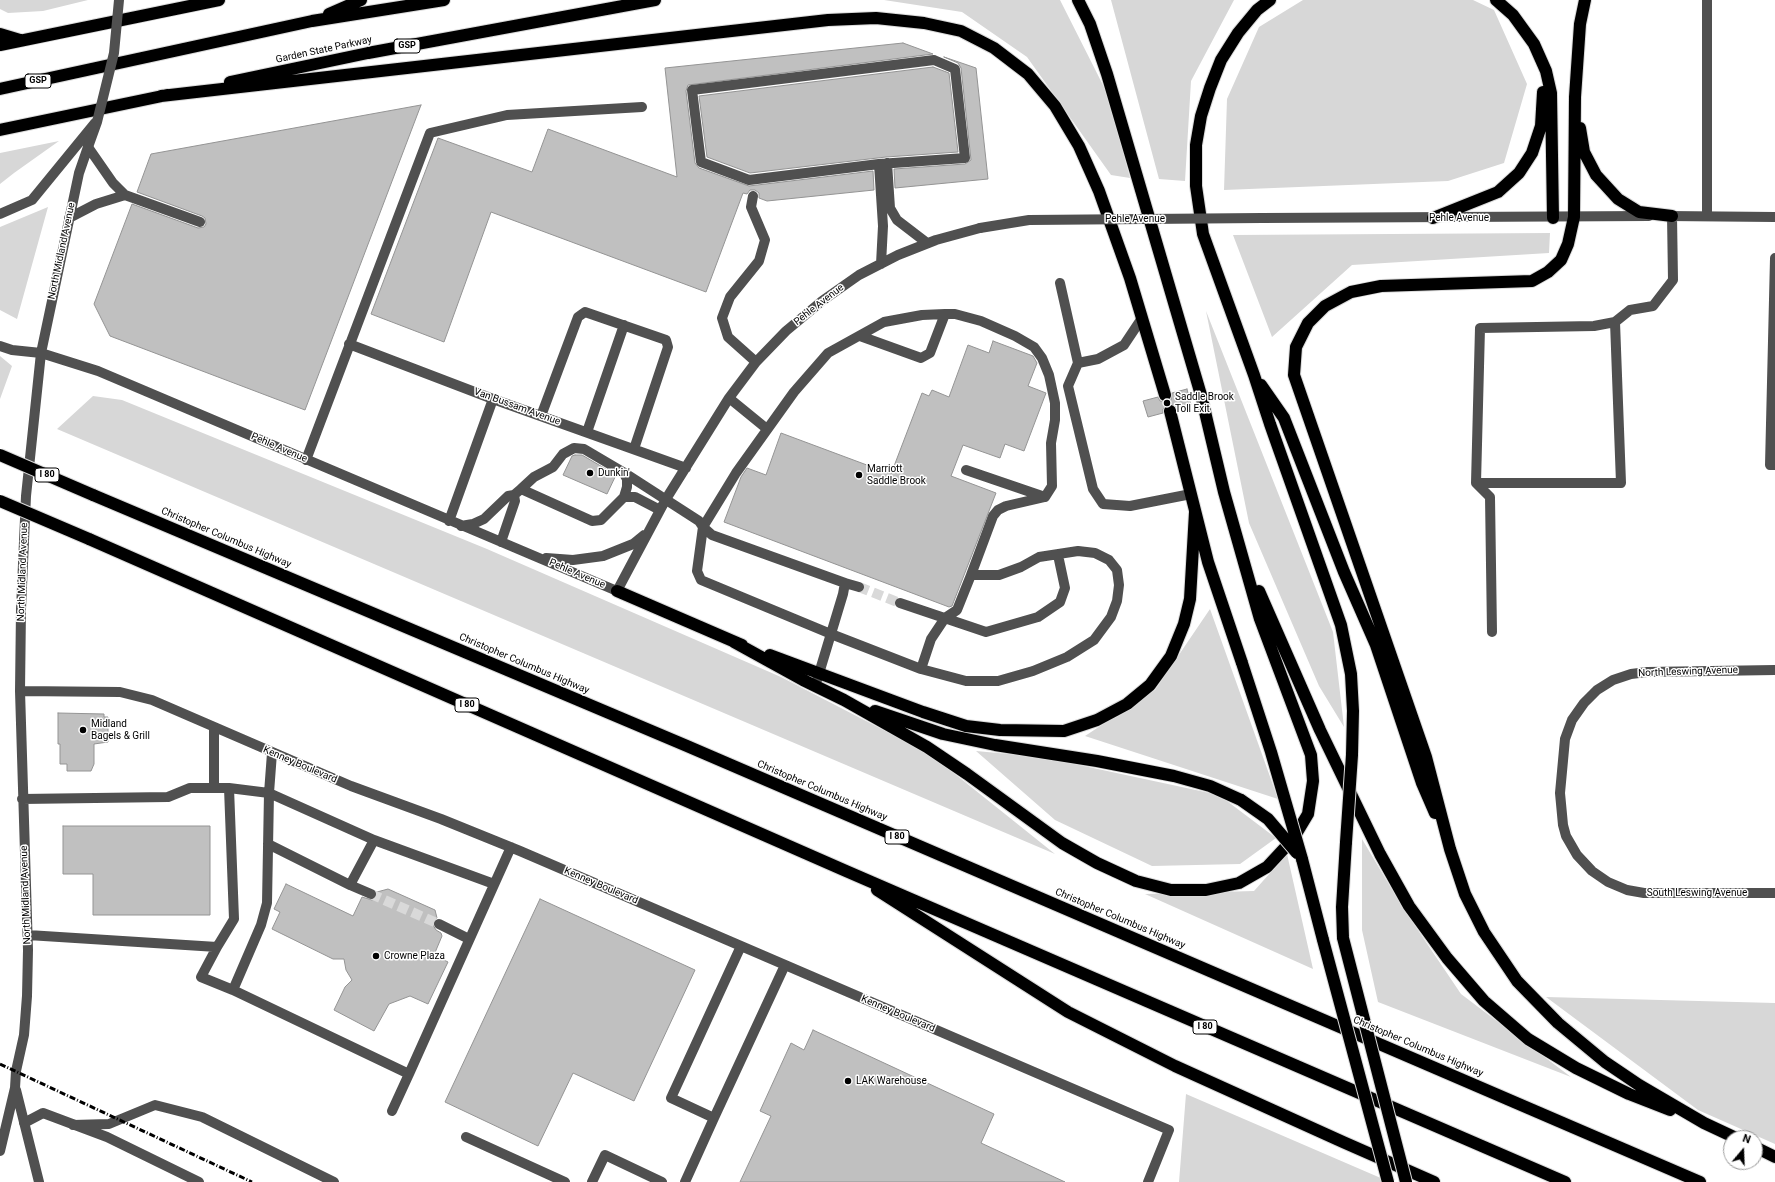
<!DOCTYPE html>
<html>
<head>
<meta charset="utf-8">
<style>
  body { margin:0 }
  #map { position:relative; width:1775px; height:1182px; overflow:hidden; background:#fff; font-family:Roboto,sans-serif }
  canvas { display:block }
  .north { position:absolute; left:1723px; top:1130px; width:40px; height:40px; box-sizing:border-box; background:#fff; border:1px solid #999; border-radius:50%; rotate:19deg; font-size:11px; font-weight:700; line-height:16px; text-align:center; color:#000 }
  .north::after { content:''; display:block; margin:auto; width:14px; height:18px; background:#000; clip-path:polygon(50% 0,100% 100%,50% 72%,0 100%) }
</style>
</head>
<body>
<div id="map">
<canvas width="1775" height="1182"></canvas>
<div class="north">N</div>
</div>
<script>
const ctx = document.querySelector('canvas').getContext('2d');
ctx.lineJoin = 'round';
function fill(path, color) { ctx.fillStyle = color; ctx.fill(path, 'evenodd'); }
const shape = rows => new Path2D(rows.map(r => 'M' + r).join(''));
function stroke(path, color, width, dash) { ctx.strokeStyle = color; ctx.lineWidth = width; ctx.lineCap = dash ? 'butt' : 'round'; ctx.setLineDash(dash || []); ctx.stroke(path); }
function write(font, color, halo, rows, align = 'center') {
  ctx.font = font + ' Roboto,sans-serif'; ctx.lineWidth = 3; ctx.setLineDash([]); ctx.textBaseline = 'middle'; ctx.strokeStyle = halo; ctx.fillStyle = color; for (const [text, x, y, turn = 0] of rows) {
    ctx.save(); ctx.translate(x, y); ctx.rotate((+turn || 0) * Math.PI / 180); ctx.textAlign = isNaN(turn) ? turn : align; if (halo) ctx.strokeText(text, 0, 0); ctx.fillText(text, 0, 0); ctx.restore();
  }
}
fill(shape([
  [0,0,88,0,43,11,8,13,0,9],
  [884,0,1060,0,1108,95,1130,178,1111,175,1027,57,962,12],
  [1111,0,1234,0,1191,81,1185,181,1159,179],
  [1303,0,1473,0,1494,10,1527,84,1504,163,1448,181,1224,190,1227,99,1259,27],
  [59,141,14,173,0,184,0,153],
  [48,207,17,319,0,310,0,227],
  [1550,233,1549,253,1352,265,1272,337,1233,235],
  [1206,311,1333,632,1344,727,1319,686,1249,523],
  [0,356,12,366,0,399],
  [93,396,122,400,487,549,781,677,930,754,1055,854,57,429],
  [1210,609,1278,799,1085,736,1155,690],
  [976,751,1042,757,1219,795,1276,838,1240,864,1152,866,1055,820],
  [1362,839,1403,908,1461,994,1571,1077,1378,1002,1362,930],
  [1287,854,1313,969,1145,894,1254,891],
  [1546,997,1775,1003,1775,1144,1698,1110],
  [1186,1094,1390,1182,1179,1182]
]), '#d7d7d7');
const building = shape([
  [903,43,933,54,688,85,686,91,695,163,699,168,749,186,873,171,874,190,767,201,759,198,759,193,755,190,750,190,747,194,743,193,706,292,491,212,444,342,371,314,438,138,532,172,548,129,677,177,665,68,903,43],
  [944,57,976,68,988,179,895,188,894,169,965,164,971,160,961,68,958,63,944,57],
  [933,67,949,73,958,152,886,157,750,173,707,157,699,96,933,67],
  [421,105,305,410,110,336,94,304,132,204,198,228,204,227,206,224,205,218,202,216,137,192,151,154,421,105],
  [993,341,1033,356,1037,363,1028,386,1046,393,1024,451,1005,444,1000,458,963,445,951,476,996,493,952,606,949,607,724,522,741,477,747,468,766,475,781,433,891,474,922,393,929,396,932,390,949,397,968,345,989,353,993,341],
  [1187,389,1191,405,1177,409,1172,404,1168,404,1163,409,1163,413,1148,417,1143,401,1158,397,1160,401,1167,402,1171,400,1172,393,1187,389],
  [575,455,582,455,616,475,607,494,563,475,572,456,575,455],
  [58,713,104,714,104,717,108,717,108,742,94,744,94,764,91,771,67,771,67,764,60,764,60,744,58,744,58,713],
  [63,826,210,826,210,915,93,915,93,874,63,874,63,826],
  [286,884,353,916,362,897,372,900,377,897,377,892,388,889,435,910,437,918,433,921,433,925,436,930,441,933,442,936,434,955,448,962,428,1004,410,996,389,1004,374,1031,334,1010,345,987,352,980,346,970,344,959,333,959,272,929,280,912,274,909,286,884],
  [540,899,695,970,634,1101,573,1073,538,1146,445,1102,540,899],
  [813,1030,994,1114,981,1143,1065,1182,740,1182,771,1116,760,1111,791,1043,804,1050,813,1030]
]);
fill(building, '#c0c0c0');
stroke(building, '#949494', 1);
stroke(shape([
  [859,587,900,603],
  [371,894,439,924]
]), '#d9d9d9', 10, [10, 5]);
const highway = shape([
  [1270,0,1257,10,1238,33,1221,60,1210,88,1201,116,1196,145,1196,186,1203,234,1254,375,1270,424,1341,625,1351,674,1353,711,1352,755],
  [1496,0,1513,15,1534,44,1546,71,1551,93,1553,218],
  [1585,0,1580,24,1575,97,1574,217,1568,244,1561,260,1548,272,1532,281,1381,286,1351,292,1325,306,1308,323,1296,347,1294,375,1426,757,1450,849,1465,894,1484,932,1517,981,1558,1023,1605,1062,1639,1085,1704,1123,1736,1138],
  [329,14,361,0],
  [0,34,20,40],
  [0,45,219,0],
  [230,82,368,53,655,0],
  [0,89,312,21,444,0],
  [161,96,828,20,876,18,924,23,961,31,994,48,1028,74,1055,106,1079,146,1099,191,1130,278,1165,395],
  [1580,128,1584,152,1596,175,1618,199,1639,212,1672,216],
  [0,130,167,95],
  [1433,218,1498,192,1519,173,1532,153,1541,126,1543,92],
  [1261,385,1284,418,1344,572,1376,645,1422,783,1435,813],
  [1170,411,1208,562,1242,663],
  [93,495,687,746,1700,1182],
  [89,539,846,871,1565,1182],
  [617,591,742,645],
  [1259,591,1320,730,1380,854,1409,906,1447,958,1484,1001,1528,1039,1576,1068,1629,1094,1670,1110],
  [734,642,803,680,844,700,927,747,967,774,1062,843,1097,863,1136,881,1171,890,1206,890,1239,883,1267,867,1293,839,1308,814,1313,781,1311,755,1260,619,1224,492,1201,395,1107,74,1090,24,1078,0],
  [770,655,923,712,966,726,1000,730,1064,731,1097,720,1127,704,1150,685,1171,656,1184,624,1190,599,1195,512],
  [875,711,943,734,995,745,1097,761,1174,776,1210,786,1241,800],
  [1302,859,1323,940],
  [877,890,1068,1012,1175,1066,1343,1142,1434,1182],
  [1343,938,1342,907,1346,842],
  [1755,1147,1775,1157]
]);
stroke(highway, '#dbdbdb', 14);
stroke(shape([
  [934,60,955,69,965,158,879,164,749,180,701,162,692,90,934,60],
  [88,147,113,183,125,195,200,222],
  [887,163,890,208,897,220,927,243],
  [879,164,883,226,881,264],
  [753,196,751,207,765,240,759,261,730,297,722,318,728,337,756,362],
  [0,214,32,200,95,123],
  [1667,216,1775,217],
  [1707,216,1707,0],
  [69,218,96,204,125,195],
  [1262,218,1649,216],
  [1775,258,1770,465,1775,465],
  [1060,283,1078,363,1068,386,1093,489,1103,504,1130,506,1191,494],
  [1615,322,1621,483,1476,483,1480,328,1594,326,1615,322,1630,310,1653,306,1673,280,1672,216],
  [860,336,921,358,930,353,945,314],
  [349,344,493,399,686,468],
  [0,346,12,350,41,353,98,371,617,591,666,499,729,398,756,362,786,331,822,301,859,275,898,255,936,240,980,228],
  [1078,363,1098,359,1124,345,1142,318],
  [729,398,767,429],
  [541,416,578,317,585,312,666,340,668,347,634,449],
  [587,432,624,325],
  [306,460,430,133,507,115,642,107],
  [966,470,1045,497],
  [1476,483,1490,497,1492,632],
  [521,489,534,477,553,467,563,454,574,448,584,449,623,472,699,521,703,527,712,535,845,583,843,594,817,680],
  [624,497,635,497,660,510],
  [449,521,493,399],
  [461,526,473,524,484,519,508,496,514,495,521,489,592,521,601,520,624,497,627,487,627,479,623,472],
  [501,542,515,501,514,495],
  [546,558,573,560,603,556,633,544,644,535],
  [845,583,859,587],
  [900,603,986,632,1038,617,1060,602,1065,588,1058,555],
  [921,669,931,639,945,618,957,610,971,575,999,575,1021,567,1039,557,1078,551,1095,553,1109,560,1117,570,1119,585,1117,601,1111,617,1094,640,1067,657,1033,671,998,681,966,681,921,669,831,634,701,580,697,571,703,527,736,473,794,392,828,353,884,322,922,315,945,314,955,314,981,321,1015,336,1034,347,1042,358,1049,375,1055,403,1055,420,1051,443,1052,486,1045,497,1006,506,998,510,993,516,971,575],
  [1775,670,1647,672,1631,674,1613,680,1597,690,1584,703,1572,720,1565,739,1560,793,1563,825,1566,836,1577,855,1592,871,1608,882,1627,890,1644,893,1775,893],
  [20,691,120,692,152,700,351,786,441,819,520,851,1169,1130,1148,1182],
  [214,728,214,788],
  [272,753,269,793,374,840,494,884],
  [22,799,168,797,190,788,229,788],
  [268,844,350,885,374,840],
  [350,885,371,894],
  [439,924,469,939],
  [28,935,217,947,234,919,229,788,269,793,267,903,261,925,233,990,409,1074,511,847],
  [741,946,671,1098,714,1118,785,965],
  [217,947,201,977,233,990],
  [16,1090,39,1182],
  [392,1111,409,1074],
  [24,1123,43,1113,107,1137,199,1182],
  [73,1125,109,1124,155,1105,202,1117,334,1182],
  [466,1137,565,1182],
  [0,1151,15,1088,16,1071,24,1035,27,996,28,950,20,691,21,609,26,496,41,353,79,173,88,147],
  [592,1182,605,1155,662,1182],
  [685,1182,714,1118]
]), '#505050', 10);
stroke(highway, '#000', 12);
stroke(shape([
  [0,1064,252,1182]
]), '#000', 3, [6, 2, 1, 2]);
const highwayBridge = shape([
  [0,455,93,495],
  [0,501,89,539],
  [1242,663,1271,752,1302,859],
  [1241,800,1268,819,1297,853],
  [1346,842,1352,755],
  [1343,938,1406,1182],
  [1323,940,1388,1182]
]);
stroke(highwayBridge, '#dbdbdb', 14, []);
stroke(shape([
  [88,147,97,122,114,53,119,0],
  [980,228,1029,220,1262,218]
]), '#505050', 10);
stroke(highwayBridge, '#000', 12);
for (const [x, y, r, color] of [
  [1167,403,4,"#000"],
  [590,473,4,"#000"],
  [859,475,4,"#000"],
  [83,730,4,"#000"],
  [376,956,4,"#000"],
  [848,1081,4,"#000"]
]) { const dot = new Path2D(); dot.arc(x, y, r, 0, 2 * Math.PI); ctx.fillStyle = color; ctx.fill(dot); stroke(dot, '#fff', 1.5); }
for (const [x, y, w] of [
  [407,46,26],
  [38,81,26],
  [47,475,24],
  [467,705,24],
  [897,837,24],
  [1205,1027,24]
]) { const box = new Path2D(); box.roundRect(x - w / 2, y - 7, w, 14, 3); ctx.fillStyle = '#fff'; ctx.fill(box); stroke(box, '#000', 1); }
write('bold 9px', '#000', null, [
  ["GSP",407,46],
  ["GSP",38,81],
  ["I 80",47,475],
  ["I 80",467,705],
  ["I 80",897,837],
  ["I 80",1205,1027]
]);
write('10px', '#000', '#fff', [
  ["Garden State Parkway",324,50,-12],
  ["Pehle Avenue",1459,218],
  ["Pehle Avenue",1135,219],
  ["North Midland Avenue",62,251,-78],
  ["Pehle Avenue",819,305,-38],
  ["Van Bussam Avenue",517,407,20],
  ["Pehle Avenue",279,448,23],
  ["Christopher Columbus Highway",226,538,23],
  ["North Midland Avenue",23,572,-88],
  ["Pehle Avenue",577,574,23],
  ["Christopher Columbus Highway",524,664,23],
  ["North Leswing Avenue",1688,672,-2],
  ["Kenney Boulevard",300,765,23],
  ["Christopher Columbus Highway",822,791,23],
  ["Kenney Boulevard",601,886,23],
  ["South Leswing Avenue",1697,893],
  ["North Midland Avenue",26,895,-92],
  ["Christopher Columbus Highway",1120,919,23],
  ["Kenney Boulevard",898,1014,23],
  ["Christopher Columbus Highway",1418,1047,23]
]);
write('10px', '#000', '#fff', [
  ["Saddle Brook",1175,397],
  ["Toll Exit",1175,409],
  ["Marriott",867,469],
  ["Saddle Brook",867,481],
  ["Dunkin'",598,473],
  ["Midland",91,724],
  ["Bagels & Grill",91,736],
  ["Crowne Plaza",384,956],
  ["LAK Warehouse",856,1081]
], 'left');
</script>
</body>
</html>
